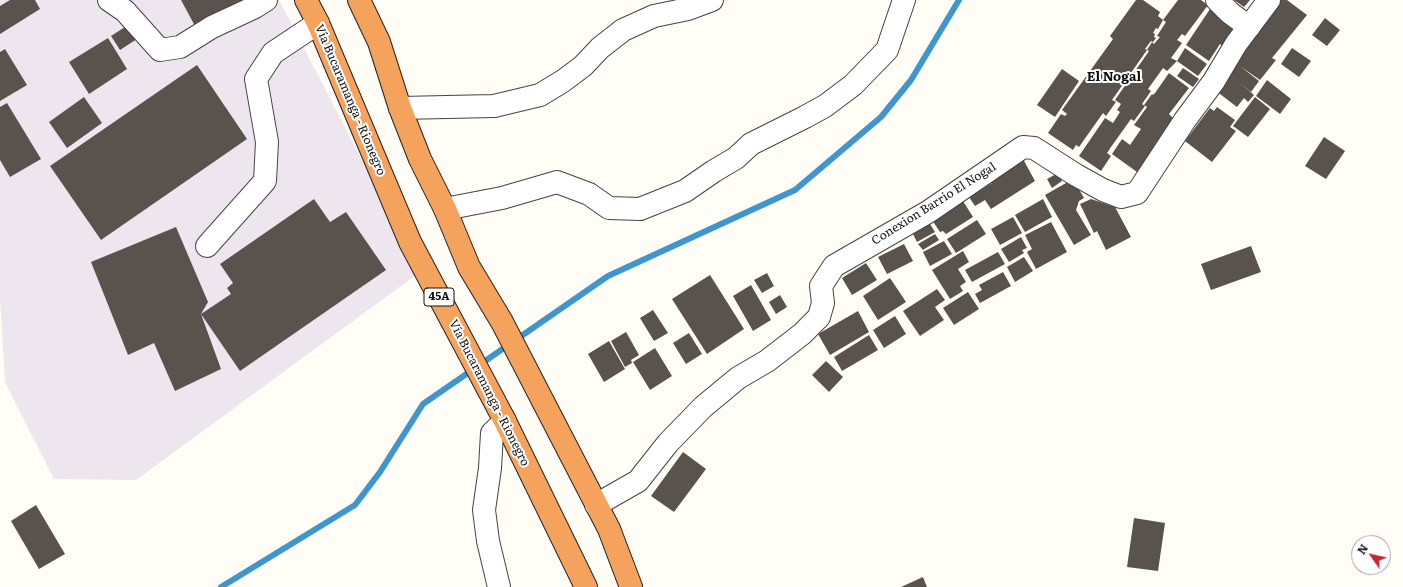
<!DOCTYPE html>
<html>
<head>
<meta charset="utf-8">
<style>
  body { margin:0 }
  #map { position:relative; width:1403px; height:587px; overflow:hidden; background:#fffdf5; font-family:Literata,serif }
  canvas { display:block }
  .north { position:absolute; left:1351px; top:535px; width:40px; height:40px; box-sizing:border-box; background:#fff; border:1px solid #a0a0a0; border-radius:50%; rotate:304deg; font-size:11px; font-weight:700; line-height:16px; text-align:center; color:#111 }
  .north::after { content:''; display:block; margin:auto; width:14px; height:18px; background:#c4262e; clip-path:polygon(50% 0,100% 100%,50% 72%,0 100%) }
</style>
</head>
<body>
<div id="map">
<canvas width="1403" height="587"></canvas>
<div class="north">N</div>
</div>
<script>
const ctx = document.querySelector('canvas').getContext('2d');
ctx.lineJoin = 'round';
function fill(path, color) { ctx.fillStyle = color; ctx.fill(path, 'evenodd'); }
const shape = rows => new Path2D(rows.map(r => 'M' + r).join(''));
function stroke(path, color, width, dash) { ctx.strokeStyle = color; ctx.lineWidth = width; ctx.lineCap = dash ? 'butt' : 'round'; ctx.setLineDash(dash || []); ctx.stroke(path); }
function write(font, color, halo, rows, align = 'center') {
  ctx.font = font + ' Literata,serif'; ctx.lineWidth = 4; ctx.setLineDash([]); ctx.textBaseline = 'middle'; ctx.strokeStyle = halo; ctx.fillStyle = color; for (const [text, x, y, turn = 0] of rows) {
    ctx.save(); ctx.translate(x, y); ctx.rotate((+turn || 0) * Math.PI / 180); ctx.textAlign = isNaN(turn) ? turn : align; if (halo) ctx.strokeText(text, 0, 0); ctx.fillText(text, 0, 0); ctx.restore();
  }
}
fill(shape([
  [0,0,279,0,420,272,136,480,54,479,5,382,0,298]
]), '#eee6ef');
stroke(shape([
  [221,587,355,505,380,472,423,404,608,276,795,190,881,117,911,80,959,0]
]), '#3f96cf', 6);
fill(shape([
  [10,0,35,0,40,9,0,34,0,6],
  [181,0,246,0,195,26],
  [1136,0,1143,0,1160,12,1158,16,1163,20,1158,29,1156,28,1153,33,1155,34,1154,37,1156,38,1153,42,1151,41,1145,49,1147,50,1112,100,1116,102,1106,116,1103,113,1079,147,1076,145,1073,150,1048,133,1061,114,1065,116,1067,114,1062,110,1113,39,1110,36],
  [1178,0,1201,0,1208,5,1185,36,1182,34,1177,40,1182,43,1171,58,1177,61,1167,71,1163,68,1148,89,1151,91,1142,104,1145,106,1134,121,1131,119,1111,147,1107,153,1111,156,1101,171,1079,156,1105,118,1113,123,1120,112,1117,110,1121,104,1115,100,1149,51,1147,50,1152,42,1154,44,1160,37,1157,36,1166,22,1163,20],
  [1234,0,1250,0,1244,7],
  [1280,0,1287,0,1307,15,1272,58,1276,60,1260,80,1240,66,1259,81,1251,92,1240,83,1254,95,1248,102,1244,98,1237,107,1216,91,1251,42,1273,14,1270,12],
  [1210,9,1237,28,1224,47,1220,44,1209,61,1186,45],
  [1325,18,1340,30,1327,46,1312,35],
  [128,25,137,39,120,50,111,36],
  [108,38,127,69,89,94,69,62],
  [1185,48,1207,64,1198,76,1177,61],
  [1292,48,1311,61,1299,77,1281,64],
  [5,49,27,85,0,101,0,52],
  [197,65,247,139,101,240,50,166],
  [1183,68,1199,79,1193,87,1177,76],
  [1062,69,1079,81,1055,117,1037,105],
  [1169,73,1189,88,1169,114,1173,118,1137,172,1112,154,1122,139,1130,145,1141,129,1134,125,1147,107,1144,105,1152,94,1153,95,1155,93],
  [1267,80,1291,99,1280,114,1256,96],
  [84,97,102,123,67,148,49,122],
  [1255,97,1270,109,1248,137,1233,126],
  [7,103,41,159,10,177,0,160,0,107],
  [1217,107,1235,120,1230,127,1236,131,1212,162,1185,141,1210,108,1214,111],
  [1324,137,1345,151,1326,179,1305,166],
  [1023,159,1035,181,991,209,985,200,975,206,969,197,992,183,990,179],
  [1058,173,1062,181,1052,188,1047,179],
  [1073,179,1084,198,1079,201,1076,210,1091,235,1074,245,1045,195],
  [314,199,330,222,346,212,386,270,240,371,201,314,221,369,175,391,154,343,128,355,91,262,176,227,208,302,201,314,231,294,227,288,233,283,220,264],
  [1043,199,1052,217,1025,232,1015,215],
  [1091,199,1115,207,1131,237,1106,250,1097,231,1094,233,1080,204],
  [963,201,973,217,946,234,943,231,940,232,932,220],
  [1013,217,1022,233,1000,245,991,229],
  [977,220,986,234,956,253,947,239],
  [1051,222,1067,252,1036,269,1027,252,1032,249,1025,235],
  [930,224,935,232,917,242,913,234],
  [935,234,939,240,923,250,918,244],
  [1021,237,1027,248,1022,250,1024,253,1009,262,1001,249],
  [944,241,952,254,930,266,923,252],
  [904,244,913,261,887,274,878,257],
  [1251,246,1261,272,1211,290,1201,264],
  [963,251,969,262,958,269,966,282,960,286,963,291,950,299,932,270],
  [998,252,1005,264,972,282,965,270],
  [1024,257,1033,271,1015,282,1007,267],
  [866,263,877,280,852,295,842,278],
  [1003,272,1011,286,980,303,975,294,982,290,979,285],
  [767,273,774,286,762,293,754,280],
  [710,275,744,329,707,354,672,299],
  [890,278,906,302,878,320,863,296],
  [751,285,771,320,753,331,733,296],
  [937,289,945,300,935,307,944,320,920,336,903,311],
  [968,292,979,309,954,325,943,308],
  [780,295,787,307,776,314,769,302],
  [653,310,668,333,654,341,640,318],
  [858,311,869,332,830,355,818,334],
  [895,316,906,334,884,348,873,330],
  [626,332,639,355,631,360,632,363,625,367,611,341],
  [689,333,702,354,686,364,673,343],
  [869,335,878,350,842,371,834,357],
  [609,341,625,369,604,382,588,354],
  [655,348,672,376,650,390,633,362],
  [826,361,843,377,829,392,812,375],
  [683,452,706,469,674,512,651,496],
  [36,505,65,554,39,569,11,521],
  [1134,518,1165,523,1158,571,1127,567],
  [923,577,927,587,901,587]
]), '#5a524d');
const minor = shape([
  [109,0,125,11,160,50,180,47,212,27,255,7,266,0],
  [1217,0,1230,13,1249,27],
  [400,108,494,106,540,95,563,81,583,66,600,48,623,30,654,16,688,9,712,0],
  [445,209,502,198,557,182,589,194,609,208,640,209,685,191,714,171,736,158,751,144,805,117,825,106,853,85,887,50,904,0],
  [207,246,265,181,267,142,256,79,273,53,318,23],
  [596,505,638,481,668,443,703,407,738,378,767,361,802,334,819,317,823,303,821,286,834,266,928,212,1023,147,1034,148,1076,175,1103,190,1121,197,1137,193,1185,120,1214,81,1236,44,1269,0],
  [499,587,488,541,484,510,490,468,492,433,505,421]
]);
const highway = shape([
  [306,0,318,23,410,242,505,421,586,587],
  [359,0,379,42,400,108,420,159,445,209,469,267,502,322,609,529,631,587]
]);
stroke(minor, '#444', 24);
stroke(highway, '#222', 24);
stroke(minor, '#fff', 22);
stroke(highway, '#f5a25d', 22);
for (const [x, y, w] of [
  [439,297,30]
]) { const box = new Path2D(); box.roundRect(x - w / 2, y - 9, w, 18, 3); ctx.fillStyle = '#fff'; ctx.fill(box); stroke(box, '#111', 1); }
write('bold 11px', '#111', null, [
  ["45A",439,297]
]);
write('12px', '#111', '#fff', [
  ["Vía Bucaramanga - Rionegro",350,100,67],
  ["Conexion Barrio El Nogal",934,204,-32],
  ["Vía Bucaramanga - Rionegro",489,393,63]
]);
write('bold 13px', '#111', '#fff', [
  ["El Nogal",1114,77]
]);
</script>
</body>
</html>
